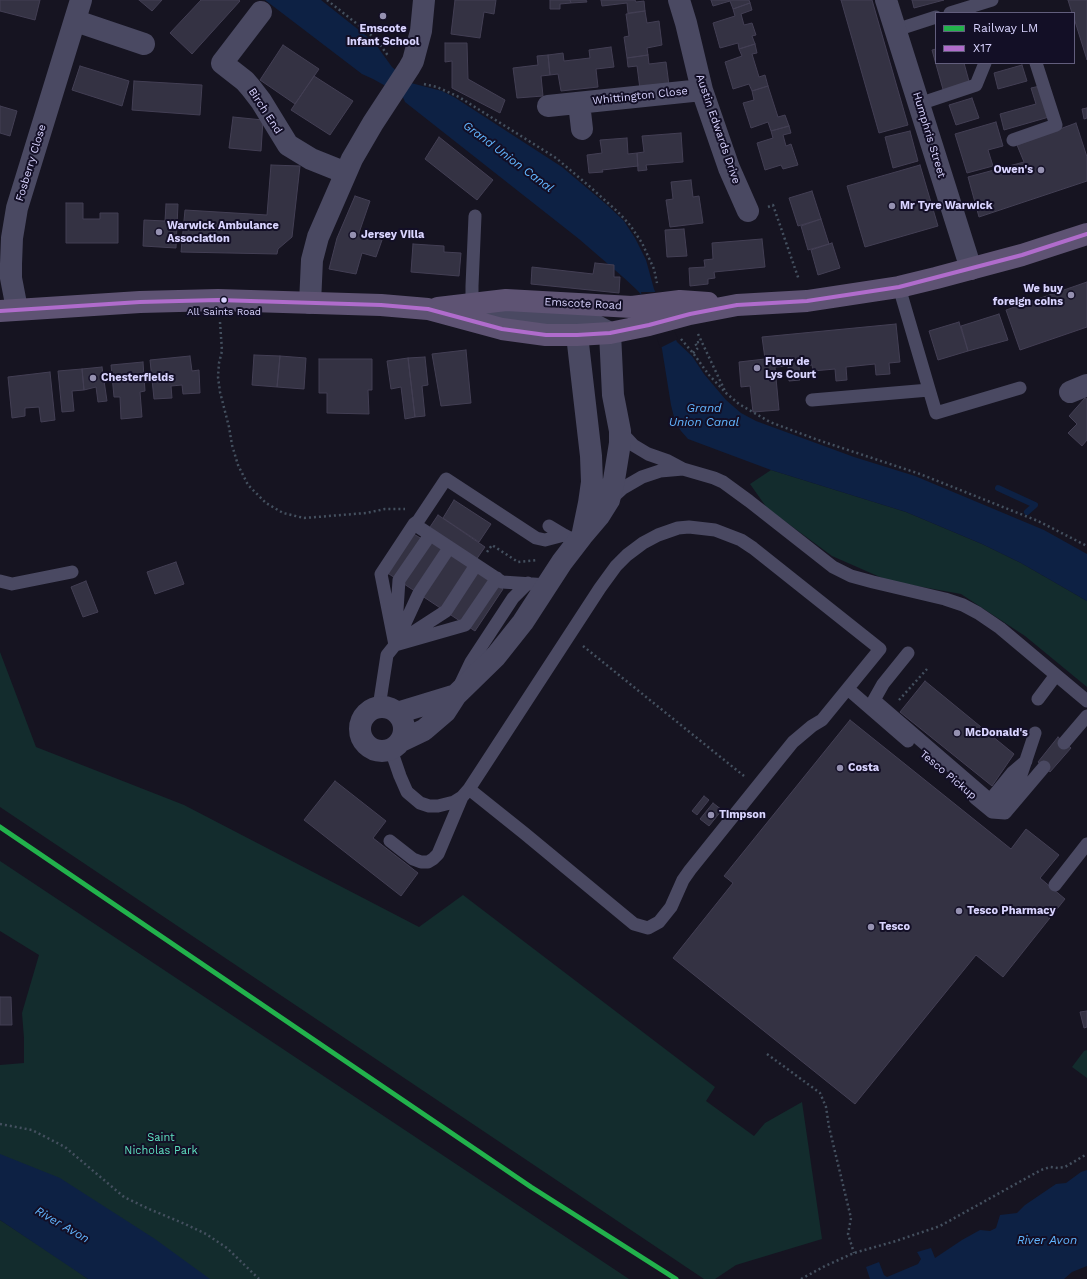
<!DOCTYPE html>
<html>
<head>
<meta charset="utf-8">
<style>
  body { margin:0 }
  #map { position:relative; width:1087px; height:1279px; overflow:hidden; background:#161421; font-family:"Work Sans",sans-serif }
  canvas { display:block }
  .legend { position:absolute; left:935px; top:12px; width:140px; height:52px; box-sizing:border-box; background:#130f26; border:1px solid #625e7d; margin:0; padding:5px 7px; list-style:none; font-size:12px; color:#d9d4ff }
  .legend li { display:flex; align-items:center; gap:8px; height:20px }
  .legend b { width:20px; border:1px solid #625e7d }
</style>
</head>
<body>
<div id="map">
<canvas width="1087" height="1279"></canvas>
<ul class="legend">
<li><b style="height:5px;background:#22b24c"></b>Railway LM</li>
<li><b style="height:5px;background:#b06ccc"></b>X17</li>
</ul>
</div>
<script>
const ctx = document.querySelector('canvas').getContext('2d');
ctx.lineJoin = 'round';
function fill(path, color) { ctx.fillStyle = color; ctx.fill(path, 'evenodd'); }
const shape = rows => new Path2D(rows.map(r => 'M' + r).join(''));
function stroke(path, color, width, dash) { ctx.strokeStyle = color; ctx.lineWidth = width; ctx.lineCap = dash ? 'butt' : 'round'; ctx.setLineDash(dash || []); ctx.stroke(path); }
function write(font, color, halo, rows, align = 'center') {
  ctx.font = font + ' "Work Sans",sans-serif'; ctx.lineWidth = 4; ctx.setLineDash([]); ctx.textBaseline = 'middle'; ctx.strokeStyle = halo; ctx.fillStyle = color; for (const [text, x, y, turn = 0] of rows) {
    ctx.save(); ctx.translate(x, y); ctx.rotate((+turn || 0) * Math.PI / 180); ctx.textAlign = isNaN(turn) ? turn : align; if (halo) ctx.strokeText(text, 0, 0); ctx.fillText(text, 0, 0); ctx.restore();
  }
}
fill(shape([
  [771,470,906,512,982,544,1021,563,1087,601,1087,687,1025,636,961,594,889,581,832,556,767,508,750,484],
  [0,652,36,747,184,805,419,927,463,895,715,1087,706,1101,754,1136,765,1123,802,1102,822,1239,736,1265,715,1279,704,1279,0,807],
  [0,861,629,1279,208,1279,0,1156,0,1065,24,1063,24,1038,22,1013,39,955,0,931],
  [1087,1050,1087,1078,1072,1067,1084,1051],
  [0,1220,67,1264,88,1279,0,1279]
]), '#132c2d');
fill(shape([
  [265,0,321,0,374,42,392,67,411,83,442,91,454,97,562,167,607,205,624,221,635,238,646,260,654,289,677,342,692,356,704,374,726,400,741,413,756,421,854,457,915,476,1044,530,1087,554,1087,601,1021,563,982,544,906,512,771,470,688,439,681,431,675,421,671,405,662,349,647,301,637,290,623,277,579,239,405,102,402,95,373,79,362,74],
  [0,1154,60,1178,155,1239,210,1279,88,1279,0,1220],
  [1087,1170,1087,1266,1072,1272,1064,1279,870,1279,866,1267,879,1262,884,1275,887,1277,918,1264,921,1259,917,1252,931,1248,935,1258,962,1240,980,1230,990,1231,996,1228,1000,1215,1017,1213,1025,1205,1056,1184,1066,1183,1081,1172]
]), '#0d2144');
fill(shape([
  [641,292,657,292,678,339,660,348,646,302,642,298]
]), '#161421');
stroke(shape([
  [998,488,1035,505,1027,512]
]), '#0d2144', 6);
const building = shape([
  [0,0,40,0,35,20,0,11,0,0],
  [139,0,162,0,152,11,139,0],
  [201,0,239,0,240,1,192,54,170,33,201,0],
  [455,0,496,0,494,14,484,12,480,38,451,34,455,0],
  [550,0,570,0,571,3,560,4,560,9,550,9,550,0],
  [570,0,586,0,587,2,571,3,570,0],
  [601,0,635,0,636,2,644,1,645,11,628,13,627,3,602,6,601,0],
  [711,0,749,0,750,3,733,9,730,1,713,6,711,0],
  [841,0,872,0,908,125,879,133,841,0],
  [912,0,944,0,914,8,912,0],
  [1068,0,1087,0,1087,60,1074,18,1074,13,1072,13,1068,0],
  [750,3,752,10,741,14,744,25,752,23,756,35,752,36,755,44,739,49,738,43,720,48,713,23,735,16,733,9,750,3],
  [645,11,647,23,659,21,662,45,647,48,648,55,627,58,624,37,629,36,626,14,645,11],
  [445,43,467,43,468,79,505,100,500,113,452,88,452,61,445,62,445,43],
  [755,44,757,53,752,54,759,77,765,75,768,86,752,91,749,84,733,89,725,62,742,56,739,49,755,44],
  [283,45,319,69,295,104,260,80,283,45],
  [611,47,614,67,596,69,598,87,561,91,558,74,550,75,548,55,563,53,564,61,590,58,589,50,611,47],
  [936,49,936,63,964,63,970,85,944,93,932,50,936,49],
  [548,55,550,75,541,76,543,96,517,98,513,68,538,65,537,56,548,55],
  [648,55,649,64,666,62,669,85,640,89,637,66,628,67,627,58,648,55],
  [1022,65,1027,81,998,89,994,73,1022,65],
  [80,66,129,81,122,106,72,90,80,66],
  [314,76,353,101,330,135,291,110,314,76],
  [134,81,202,85,200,115,132,110,134,81],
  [768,86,778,117,785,115,789,126,771,131,768,122,751,128,743,103,754,100,752,91,768,86],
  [1040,86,1049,117,1004,130,1000,114,1036,104,1031,88,1040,86],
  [972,98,979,118,956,125,949,105,972,98],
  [0,106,17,111,10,136,0,133,0,106],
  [1087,108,1087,118,1084,119,1082,109,1087,108],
  [233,117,263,120,261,151,229,148,233,117],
  [996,122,1003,146,988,150,993,166,967,173,955,134,996,122],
  [1076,123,1087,157,1087,181,979,217,968,177,1024,162,1017,145,1076,123],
  [789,126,791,133,783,135,786,146,791,144,798,165,783,169,781,165,765,170,757,143,773,138,771,131,789,126],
  [910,131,918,161,893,168,885,137,910,131],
  [681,133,683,162,646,165,647,170,638,171,637,153,644,152,642,136,681,133],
  [439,137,493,180,477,200,425,159,439,137],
  [627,138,628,154,637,153,638,166,602,170,603,172,589,173,587,155,602,153,600,140,627,138],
  [271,165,300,166,292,237,278,249,277,254,181,252,185,210,267,215,271,165],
  [920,165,938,226,865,247,847,186,920,165],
  [691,180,693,197,699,196,703,223,670,227,666,200,673,199,671,182,691,180],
  [812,191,821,219,798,226,789,198,812,191],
  [355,196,370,201,359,233,382,240,376,257,362,253,356,274,329,269,337,238,355,196],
  [66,203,83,203,83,219,100,219,100,213,118,213,118,243,66,243,66,203],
  [166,204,178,204,176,248,143,246,144,220,165,221,166,204],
  [821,219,829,244,808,250,801,226,821,219],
  [684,229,687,256,667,257,665,230,684,229],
  [762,239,765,267,714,272,715,278,708,279,708,284,690,286,689,268,705,267,704,260,713,259,712,243,762,239],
  [832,243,840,268,818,275,811,250,832,243],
  [413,244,444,246,444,252,461,253,459,276,411,272,413,244],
  [595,263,614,265,614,277,620,277,619,293,531,284,532,267,593,274,595,263],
  [1087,282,1087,327,1020,350,1006,310,1087,282],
  [999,314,1008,340,968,351,961,326,999,314],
  [959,322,968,351,938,360,929,331,959,322],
  [896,324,900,362,889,363,890,374,876,375,875,364,846,367,847,380,836,381,835,369,813,371,812,365,799,366,800,380,789,381,788,366,775,367,779,410,753,412,750,386,741,387,739,362,765,359,762,337,896,324],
  [466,350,471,403,441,406,432,354,466,350],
  [254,355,280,356,277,387,252,385,254,355],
  [190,356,192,371,199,370,200,393,183,394,182,385,171,386,172,398,154,399,150,360,190,356],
  [280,356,306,358,304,389,277,387,280,356],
  [425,357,428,385,422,386,425,416,415,417,408,358,425,357],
  [408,358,415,417,405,419,401,387,391,389,387,361,408,358],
  [319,359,372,359,372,390,368,390,369,414,327,413,327,393,319,393,319,359],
  [143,362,145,391,140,392,142,417,121,419,120,397,114,397,111,365,143,362],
  [102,367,107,401,98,402,96,387,84,390,82,369,102,367],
  [82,369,84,390,72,391,74,411,62,412,58,371,82,369],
  [50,372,55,420,41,422,39,407,25,408,25,416,12,418,8,377,50,372],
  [1085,398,1087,399,1087,440,1082,446,1068,433,1077,424,1069,416,1085,398],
  [454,500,491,524,479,542,443,518,454,500],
  [438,515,485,547,471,567,503,589,475,631,386,572,412,533,422,539,438,515],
  [176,562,184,584,155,594,147,572,176,562],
  [86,581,98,612,83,617,71,587,86,581],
  [925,681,1014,754,992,786,900,712,925,681],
  [850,720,1011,849,1026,829,1059,855,1040,878,1065,899,1003,977,976,955,855,1104,673,958,733,883,724,876,850,720],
  [1058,737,1071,748,1050,772,1038,762,1058,737],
  [335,781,386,821,373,838,418,873,401,896,304,820,335,781],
  [704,796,709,800,697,815,692,811,704,796],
  [713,803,722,810,709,826,700,819,713,803],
  [0,997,11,997,12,1025,0,1025,0,997],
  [1087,1011,1087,1027,1084,1028,1080,1012,1087,1011]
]);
fill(building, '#343243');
stroke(building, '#433f54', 1);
stroke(shape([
  [327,0,376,39,389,57],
  [424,84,437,87,459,97,556,158,588,185,618,212,630,225,642,243,654,269,657,283],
  [768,207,773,205,799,280],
  [220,322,222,351,219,363,218,377,220,392,229,427,232,445,238,465,248,485,266,503,283,513,304,518,366,513,385,509,405,509],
  [698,334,725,391],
  [681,339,693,353,709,375,726,393,739,404,770,422,818,440,920,474,1038,521,1087,546],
  [693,353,698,348,695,343,702,341],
  [487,552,492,545,518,562,537,560],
  [583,646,744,776],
  [899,700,927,669],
  [767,1054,820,1093,826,1107,829,1127,851,1218,848,1234,854,1253],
  [0,1124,32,1130,65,1147,124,1197,149,1209,185,1224,206,1234,227,1248,259,1279],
  [801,1279,825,1266,854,1253,896,1241,940,1226,1041,1170,1050,1167,1058,1168,1065,1167,1087,1154]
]), '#44505f', 2.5, [2, 3]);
stroke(shape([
  [950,13,992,0],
  [896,30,936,17],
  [919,104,976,85,985,63],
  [1013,140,1056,125,1036,63],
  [899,287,936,413,1020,388],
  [472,303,472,286,475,216],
  [812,400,929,390],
  [620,431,633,445,648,454,668,461,683,469,714,478,723,482,749,501,833,567,851,576,873,582,945,599,963,605,978,613,1000,628,1087,701],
  [611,499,623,488,642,477,660,471,683,469],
  [414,524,502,582,548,585],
  [549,526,564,535],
  [0,581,12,584,72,572],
  [396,625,399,580,430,535],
  [406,637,446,611,476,565],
  [395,645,381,574,414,524,418,521,446,479,536,538,545,540,564,535,577,542],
  [395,645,465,625,497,578],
  [908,653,883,684,874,700,990,800,1012,773,1026,761],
  [461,683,471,662,513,598,528,583],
  [848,689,908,741],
  [1038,699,1056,675],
  [379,707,387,655,395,645,419,593,449,548],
  [1064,743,1087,716],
  [391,750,400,776,407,792,420,803,429,806,438,806,454,802,462,797,469,789,600,588,616,566,627,555,643,543,658,535,678,528,689,527,715,530,741,540,753,548,880,649,822,720,812,726,793,742,776,763,690,870,683,880,671,907,659,922,648,928,634,924,524,833,469,789],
  [975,798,992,812,1005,813,1044,767],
  [990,800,1001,804,1019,781,1035,733],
  [390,841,413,859,421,862,428,862,433,859,438,854,462,797],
  [1055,885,1087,844]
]), '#4a4962', 13);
stroke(shape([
  [679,0,686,23,702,90,729,168,748,211],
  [886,0,971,269],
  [261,12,222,63,245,81,251,88,261,101,288,145,311,159,346,173],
  [76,21,144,44],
  [579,103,582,129],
  [548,106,702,90],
  [310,303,312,260,318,237,352,159,373,123,409,68,413,61,421,31,424,0],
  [17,309,11,278,11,264,12,238,17,208,81,0],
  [1070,392,1087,385],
  [583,532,589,503,592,482,591,456,577,335,591,323],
  '360 729a22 22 0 1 1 44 0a22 22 0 1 1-44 0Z',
  [397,713,456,695],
  [401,741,424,730,445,712,456,695,496,656,523,622,562,562,582,536,599,516,609,500,614,480,620,443,620,431,613,395,610,333,591,323,538,317,506,312,475,304]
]), '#4a4962', 22);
stroke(shape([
  [438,308,506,300,632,307,680,301,708,303],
  [0,311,140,302,218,300,381,305,428,309,502,329,546,335,577,335,610,333,649,325,690,314,737,305,807,301,899,287,936,278,1022,255,1087,234]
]), '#5e5373', 22);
stroke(shape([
  [0,311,140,302,218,300,381,305,428,309,502,329,546,335,577,335,610,333,649,325,690,314,737,305,807,301,899,287,1022,255,1087,234]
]), '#b06ccc', 4);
stroke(shape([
  [0,827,531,1187,676,1279]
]), '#22b24c', 5);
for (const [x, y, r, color] of [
  [383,16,4,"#9591b1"],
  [1041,170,4,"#9591b1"],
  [892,206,4,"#9591b1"],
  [159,232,4,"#9591b1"],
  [353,235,4,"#9591b1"],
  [1071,295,4,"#9591b1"],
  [224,300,3.5,"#d9d4ff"],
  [757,368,4,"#9591b1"],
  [93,378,4,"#9591b1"],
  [957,733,4,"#9591b1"],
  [840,768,4,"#9591b1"],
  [711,815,4,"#9591b1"],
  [959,911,4,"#9591b1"],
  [871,927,4,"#9591b1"]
]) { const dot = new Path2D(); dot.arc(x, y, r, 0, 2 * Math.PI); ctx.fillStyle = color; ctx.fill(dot); stroke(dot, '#130f26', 1.5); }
write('10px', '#d9d4ff', '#130f26', [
  ["All Saints Road",224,312]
]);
write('bold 11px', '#d9d4ff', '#130f26', [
  ["Emscote",383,29,"center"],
  ["Infant School",383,42,"center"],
  ["Owen's",1033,170,"right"],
  ["Mr Tyre Warwick",900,206],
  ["Warwick Ambulance",167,226],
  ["Association",167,239],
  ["Jersey Villa",361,235],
  ["We buy",1063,289,"right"],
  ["foreign coins",1063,302,"right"],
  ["Fleur de",765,362],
  ["Lys Court",765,375],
  ["Chesterfields",101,378],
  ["McDonald's",965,733],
  ["Costa",848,768],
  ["Timpson",719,815],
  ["Tesco Pharmacy",967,911],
  ["Tesco",879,927]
], 'left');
write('11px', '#d9d4ff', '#130f26', [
  ["Whittington Close",640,96,-6],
  ["Birch End",265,111,57],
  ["Austin Edwards Drive",718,129,71],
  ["Humphris Street",929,135,73],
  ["Fosberry Close",31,163,-73],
  ["Emscote Road",583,304,3],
  ["Tesco Pickup",948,775,40]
]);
write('11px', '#5fe0c0', '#130f26', [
  ["Saint",161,1138],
  ["Nicholas Park",161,1151]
]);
write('italic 12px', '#62b6ff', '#130f26', [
  ["Grand Union Canal",508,157,37],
  ["Grand",704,408],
  ["Union Canal",704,422],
  ["River Avon",62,1225,30],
  ["River Avon",1047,1240]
]);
</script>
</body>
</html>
